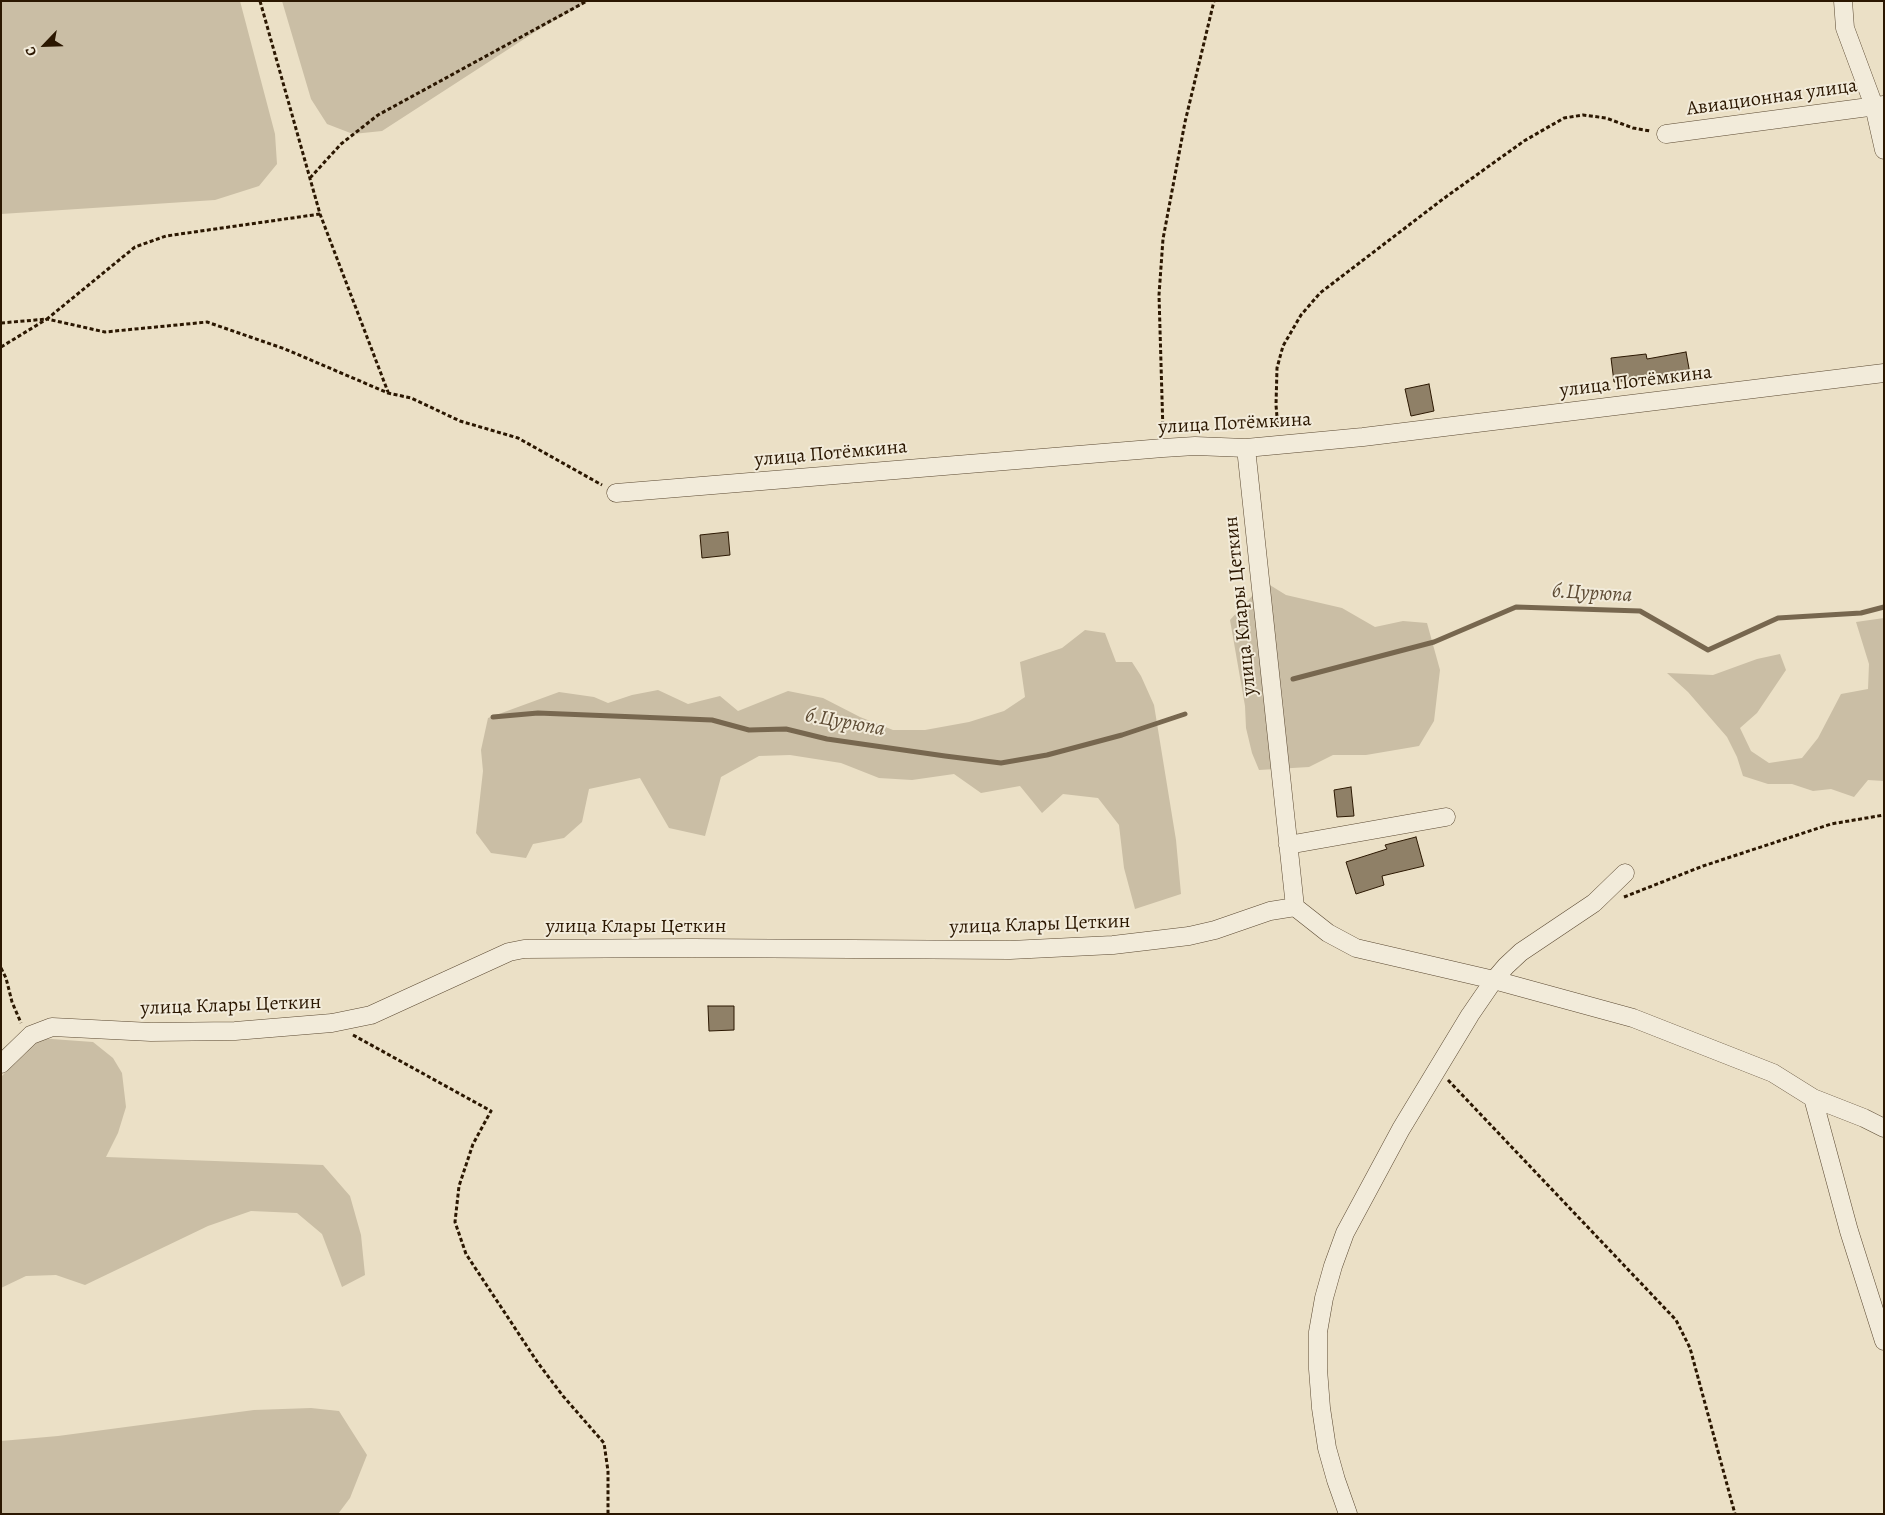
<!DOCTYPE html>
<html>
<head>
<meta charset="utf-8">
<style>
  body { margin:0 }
  #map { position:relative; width:1885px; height:1515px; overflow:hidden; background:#ebe0c6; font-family:Alegreya,serif }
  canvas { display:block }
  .frame { position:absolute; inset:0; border:2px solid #2b1701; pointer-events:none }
  .north { position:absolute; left:20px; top:20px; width:50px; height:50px; -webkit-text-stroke:4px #f2ebda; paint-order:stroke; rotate:246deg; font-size:14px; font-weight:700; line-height:20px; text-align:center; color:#2b1701 }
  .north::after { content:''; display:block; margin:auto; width:18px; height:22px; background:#2b1701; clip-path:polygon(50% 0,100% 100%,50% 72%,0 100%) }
</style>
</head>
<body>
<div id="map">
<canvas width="1885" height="1515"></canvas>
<div class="frame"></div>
<div class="north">С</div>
</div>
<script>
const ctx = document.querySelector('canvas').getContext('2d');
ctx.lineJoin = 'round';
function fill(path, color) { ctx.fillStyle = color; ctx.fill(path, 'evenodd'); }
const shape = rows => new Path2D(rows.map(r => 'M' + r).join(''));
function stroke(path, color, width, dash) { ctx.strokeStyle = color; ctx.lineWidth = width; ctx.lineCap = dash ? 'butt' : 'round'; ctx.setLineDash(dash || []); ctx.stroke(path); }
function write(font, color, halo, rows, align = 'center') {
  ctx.font = font + ' Alegreya,serif'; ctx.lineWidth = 4; ctx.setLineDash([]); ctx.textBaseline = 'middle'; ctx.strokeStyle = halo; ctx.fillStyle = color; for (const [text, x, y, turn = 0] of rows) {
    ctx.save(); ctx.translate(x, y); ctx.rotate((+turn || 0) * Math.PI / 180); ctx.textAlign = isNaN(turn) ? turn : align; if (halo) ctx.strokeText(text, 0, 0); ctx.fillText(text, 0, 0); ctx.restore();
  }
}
fill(shape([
  [1,1,240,1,275,134,277,164,259,186,215,200,1,214],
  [282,1,589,1,538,30,382,131,353,134,327,124,311,99],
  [1265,582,1286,595,1342,608,1375,627,1403,621,1427,623,1440,670,1434,721,1419,746,1366,755,1333,755,1309,767,1259,770,1252,753,1246,728,1245,706,1230,620],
  [1884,618,1884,781,1868,780,1854,797,1831,789,1813,791,1792,784,1768,784,1743,776,1737,757,1727,737,1688,692,1667,673,1713,675,1757,659,1780,654,1786,670,1757,713,1740,728,1751,751,1769,763,1802,758,1818,738,1841,694,1868,689,1869,664,1856,622],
  [1085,630,1105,633,1116,662,1132,662,1141,676,1154,705,1176,840,1181,894,1135,909,1124,868,1119,825,1098,798,1063,794,1042,813,1020,786,981,793,954,774,912,780,879,778,841,763,790,755,759,756,721,777,705,836,669,828,640,778,589,789,582,822,564,838,533,844,526,858,491,853,476,833,483,771,481,750,488,718,559,692,594,697,608,703,632,695,658,690,688,704,720,696,738,711,788,691,823,698,860,717,893,730,925,730,969,722,1004,711,1025,697,1020,662,1062,648],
  [38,1038,93,1042,113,1058,122,1073,126,1107,118,1133,106,1157,323,1165,350,1196,361,1235,365,1275,342,1287,322,1234,297,1213,251,1211,208,1226,85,1285,56,1275,26,1276,1,1288,1,1077],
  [311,1408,339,1411,367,1455,350,1498,338,1514,1,1514,1,1441,58,1436,254,1410]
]), '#cabea5');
stroke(shape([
  [1293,679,1434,642,1516,607,1640,611,1708,650,1778,618,1861,613,1884,607],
  [493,717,538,713,712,720,749,730,786,729,827,739,945,756,1001,763,1047,755,1122,735,1185,714]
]), '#77674f', 5);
const building = shape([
  [1686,352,1690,374,1669,377,1669,375,1614,382,1611,358,1646,354,1647,359,1686,352],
  [1429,384,1434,411,1411,416,1405,389,1429,384],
  [728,532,730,555,702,558,700,535,728,532],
  [1351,787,1354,816,1337,817,1334,790,1351,787],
  [1416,837,1424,866,1382,876,1384,885,1356,894,1346,862,1387,849,1385,845,1416,837],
  [708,1006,734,1006,734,1030,709,1031,708,1006]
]);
fill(building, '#8f8067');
stroke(building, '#2b1701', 1);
const minor = shape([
  [1843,1,1845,28,1874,106,1884,150],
  [1666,134,1884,105],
  [1246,448,1295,907],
  [616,493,1163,448,1195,446,1246,448,1363,437,1884,373],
  [1288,845,1446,817],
  [1,1064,31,1035,52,1027,151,1032,235,1031,332,1023,371,1015,509,952,524,949,692,948,1010,950,1113,945,1189,936,1215,930,1270,911,1295,907,1328,933,1356,948,1494,980,1633,1018,1773,1073,1813,1098,1864,1118,1884,1128],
  [1813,1098,1849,1231,1884,1341],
  [1348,1514,1336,1480,1327,1448,1321,1408,1318,1369,1318,1332,1324,1298,1333,1266,1345,1233,1401,1129,1470,1015,1494,980,1506,966,1521,952,1594,903,1625,873]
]);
stroke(minor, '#5b4932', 19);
stroke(shape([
  [260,1,320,214,388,392],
  [310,178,341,144,378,115,587,1],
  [1,323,47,319,135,247,166,236,320,214],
  [1,347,47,319,105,332,207,322,285,349,388,393,411,398,460,421,518,438,602,485],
  [1278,429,1276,405,1277,368,1283,346,1301,315,1320,293,1443,199,1524,141,1564,118,1583,115,1606,118,1633,128,1650,131],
  [1163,432,1159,295,1163,239,1185,122,1214,1],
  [1624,897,1703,866,1831,824,1884,815],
  [1,968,6,978,12,1002,21,1023],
  [353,1035,491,1111,473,1144,459,1186,455,1222,466,1254,538,1363,563,1396,604,1443,608,1471,608,1514],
  [1448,1080,1676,1320,1690,1348,1735,1514]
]), '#2b1701', 3, [4, 2.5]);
stroke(minor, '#f2ebda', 18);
write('20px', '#2b1701', '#f2ebda', [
  ["Авиационная улица",1772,98,-8],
  ["улица Потёмкина",1636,382,-7],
  ["улица Потёмкина",1235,424,-3],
  ["улица Потёмкина",831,454,-5],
  ["улица Клары Цеткин",1241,606,-96],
  ["улица Клары Цеткин",1040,925,-2],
  ["улица Клары Цеткин",636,927],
  ["улица Клары Цеткин",231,1006,-2]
]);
write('italic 21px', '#5e4c35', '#f2ebda', [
  ["б.Цурюпа",1592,594,3],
  ["б.Цурюпа",845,723,10]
]);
</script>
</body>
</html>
